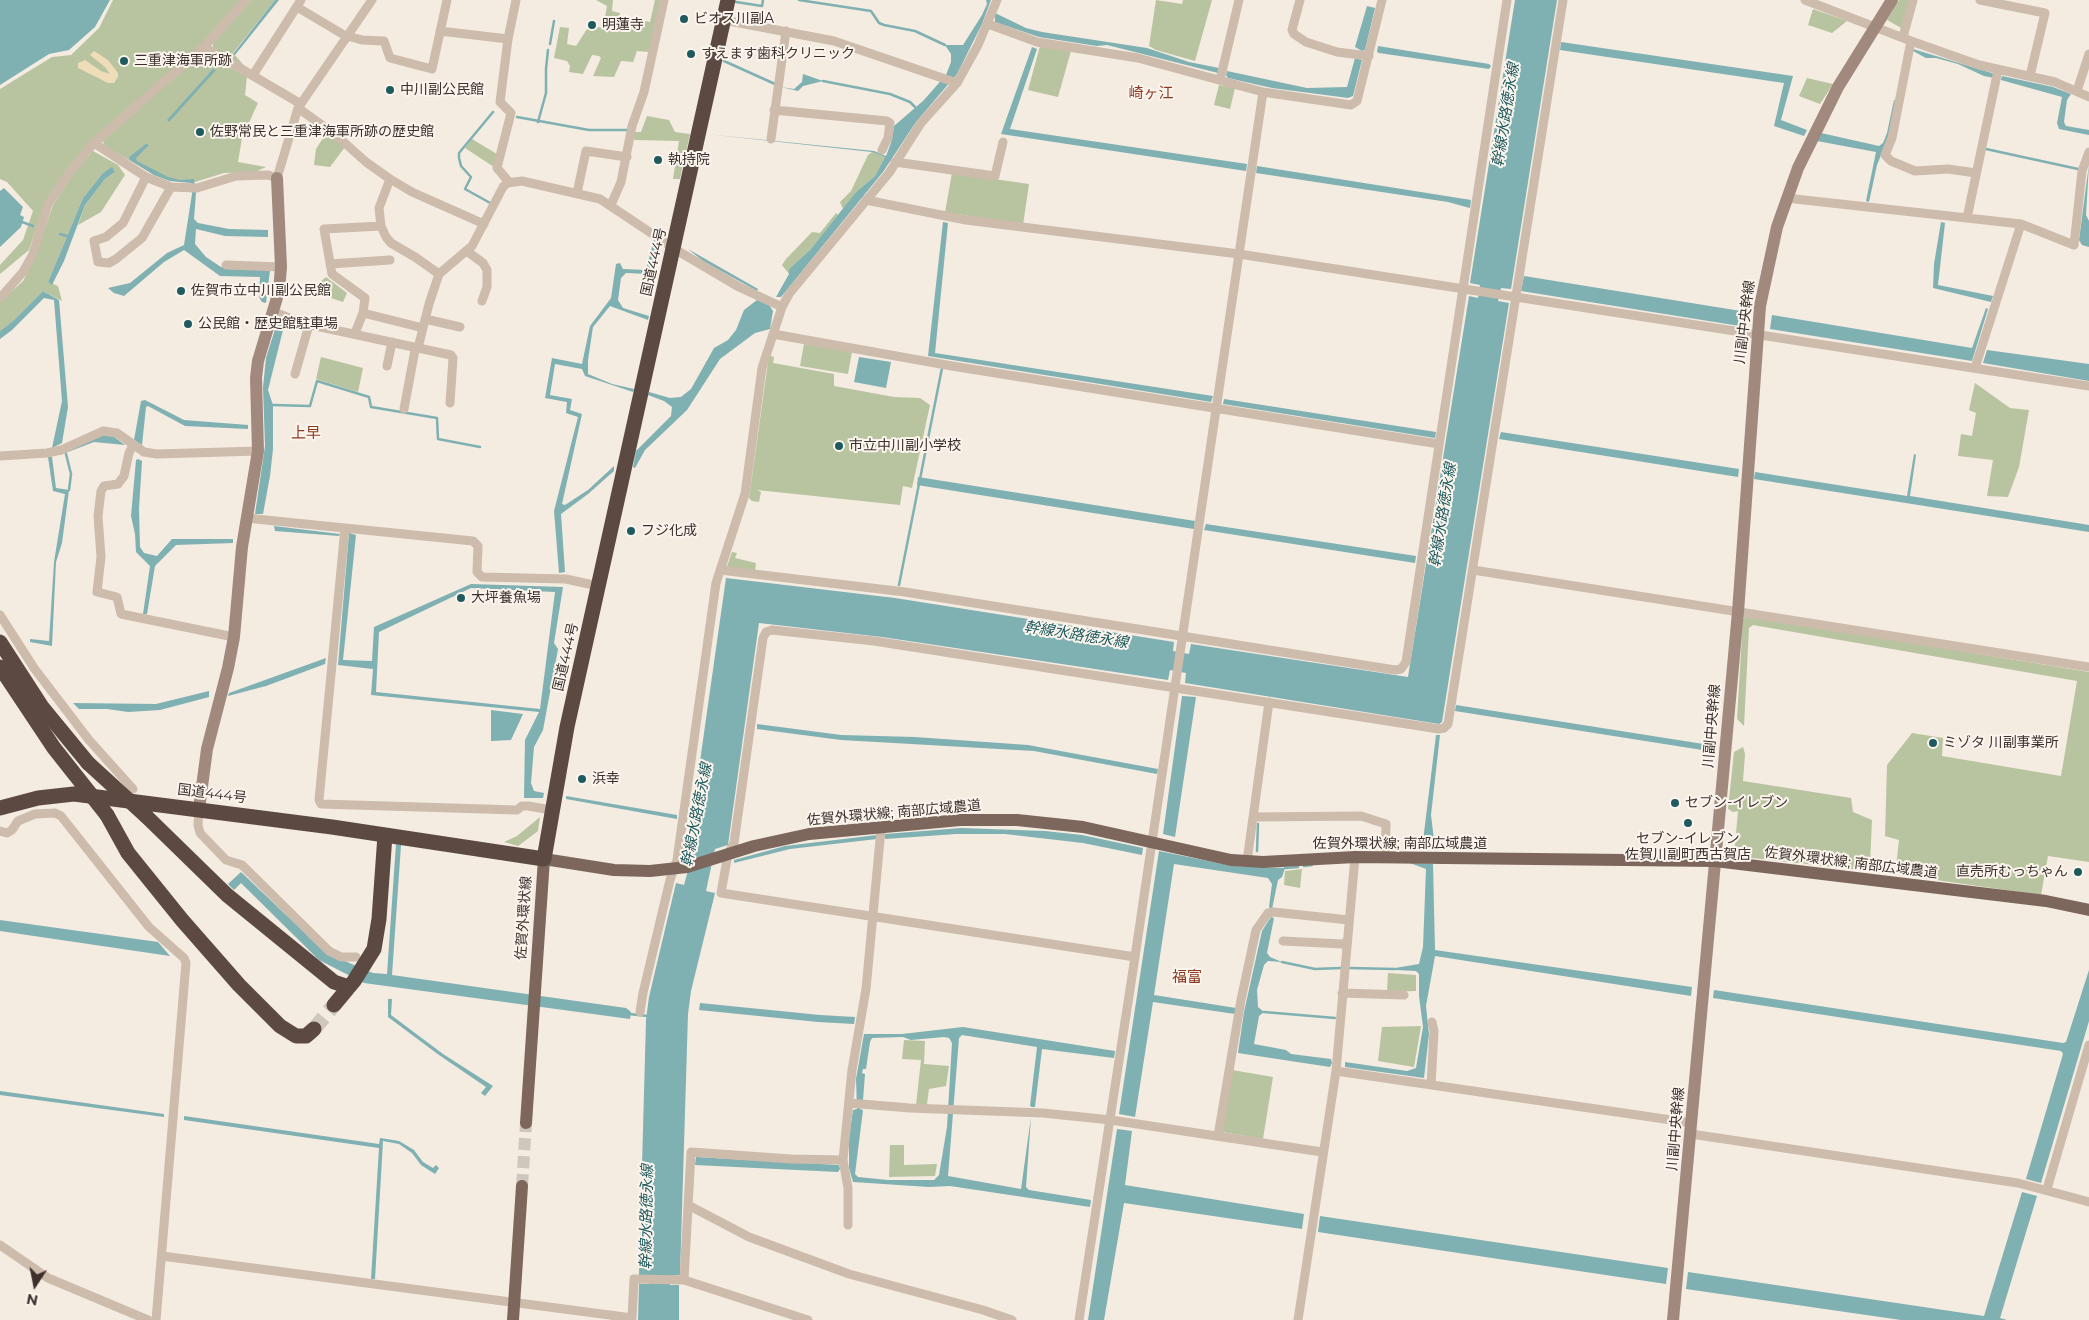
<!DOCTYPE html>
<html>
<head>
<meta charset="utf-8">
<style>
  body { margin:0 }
  #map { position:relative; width:2089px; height:1320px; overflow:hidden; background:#f4ebe1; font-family:Montserrat,sans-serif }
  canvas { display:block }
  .north { position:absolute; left:10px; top:1260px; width:50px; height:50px; -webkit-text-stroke:4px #fbf5ee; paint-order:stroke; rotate:191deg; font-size:14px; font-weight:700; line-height:20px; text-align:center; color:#3b302b }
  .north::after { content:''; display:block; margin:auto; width:18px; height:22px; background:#3b302b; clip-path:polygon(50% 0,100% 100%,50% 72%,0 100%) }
</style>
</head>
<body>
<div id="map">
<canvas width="2089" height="1320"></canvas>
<div class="north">N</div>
</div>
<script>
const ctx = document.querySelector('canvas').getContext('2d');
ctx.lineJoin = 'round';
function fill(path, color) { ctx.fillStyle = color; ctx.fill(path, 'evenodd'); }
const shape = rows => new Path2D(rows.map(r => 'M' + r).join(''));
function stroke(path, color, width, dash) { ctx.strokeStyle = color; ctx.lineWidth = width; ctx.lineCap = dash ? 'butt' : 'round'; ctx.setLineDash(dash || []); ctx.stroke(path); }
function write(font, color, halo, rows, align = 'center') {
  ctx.font = font + ' Montserrat,"Noto Sans JP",sans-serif'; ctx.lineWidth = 4; ctx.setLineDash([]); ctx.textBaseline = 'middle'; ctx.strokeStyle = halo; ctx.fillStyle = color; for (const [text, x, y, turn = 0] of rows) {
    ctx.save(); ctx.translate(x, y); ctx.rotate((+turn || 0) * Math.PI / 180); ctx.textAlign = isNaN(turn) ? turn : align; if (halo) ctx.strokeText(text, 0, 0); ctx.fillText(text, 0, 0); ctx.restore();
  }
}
fill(shape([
  [113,0,242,0,201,45,91,141,42,211,29,250,0,274,0,265,23,240,33,211,7,182,0,179,0,89,52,57,71,55,99,28],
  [251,0,275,0,233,53,248,70,213,49,213,43],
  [596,0,613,0,612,11,620,13,620,16,650,22,655,0,662,0,649,52,637,51,633,62,621,61,614,77,593,76,601,58,599,56,592,55,583,74,569,72,570,66,567,61,554,58,560,27,569,28,567,44,576,46,587,29,595,30,598,27,603,28,607,6],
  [1156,0,1182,4,1183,0,1212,0,1195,61,1156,50,1149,46],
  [1899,0,1911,0,1903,29,1887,20],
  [1813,9,1847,21,1832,33,1808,25],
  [1040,46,1071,51,1058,97,1028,90],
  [201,54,207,55,247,77,245,95,258,103,242,138,238,162,266,167,255,172,224,173,195,182,170,181,154,175,105,146,102,140],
  [1807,78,1833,84,1820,104,1799,96],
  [1219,85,1235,88,1230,109,1214,105],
  [647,116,669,120,675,132,690,134,680,179,673,179,679,141,634,140,634,132,641,132],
  [327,132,345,147,330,167,314,165,316,149],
  [472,139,497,154,494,167,465,148],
  [93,151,118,165,125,175,101,212,78,225,85,205,105,179,115,172,102,174,83,198,48,282,58,286,62,301,43,291,13,321,0,331,0,302,23,281,35,258,53,205,72,175],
  [872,152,885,157,875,176,856,192,843,209,840,202,851,191,868,155],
  [952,173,1029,184,1023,225,945,212],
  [836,213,838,215,810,250,789,269,789,274,782,265,786,259,812,232,820,233],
  [326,277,347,293,343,302,322,295,319,283],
  [804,344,852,352,848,374,800,366],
  [769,355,774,357,773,363,834,374,834,386,894,397,920,398,930,405,912,488,903,486,900,505,757,490,761,492,759,502,752,501,749,498],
  [321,357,363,368,358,392,316,379],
  [1975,383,2010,408,2029,410,2019,467,2008,497,1987,496,1993,460,1958,456,1961,434,1972,436,1976,413,1969,410],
  [732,552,737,553,735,558,756,563,755,571,729,568,727,566],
  [1746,616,2089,672,2089,862,2048,856,2041,895,1901,875,1896,867,1899,840,1885,836,1887,765,1912,733,1943,738,1942,756,2061,776,2077,681,1753,625,1749,628,1744,726,1737,719,1743,619],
  [1743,747,1745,754,1743,781,1851,798,1853,812,1872,820,1870,864,1861,870,1734,856,1738,811,1733,812,1728,809,1734,752],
  [540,817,538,831,518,846,504,842,517,836],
  [1302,869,1300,888,1284,885,1285,871],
  [1388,973,1416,975,1416,991,1387,992],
  [1421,1026,1414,1067,1378,1061,1382,1027],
  [904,1040,925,1041,924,1064,949,1066,946,1086,929,1089,927,1104,916,1105,921,1060,902,1059],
  [1232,1070,1273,1077,1263,1139,1222,1132],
  [890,1145,904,1145,904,1165,937,1164,935,1176,889,1177]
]), '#b8c4a0');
fill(shape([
  [94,51,108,60,118,73,118,77,114,83,108,83,78,68,78,63,85,60,101,71,110,74,105,67,90,55]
]), '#efdcb8');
fill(shape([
  [0,0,110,0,95,27,69,50,49,54,0,85],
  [275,0,279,0,235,55,233,54],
  [986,0,991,0,982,24,957,74,916,122,883,172,781,297,776,297,789,274,789,269,810,250,856,192,875,176,885,157,872,152,706,134,874,151,886,156,891,143,894,126,923,101,946,75,951,62,951,54,945,45,963,45,982,15,987,4],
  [1515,0,1557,0,1511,289,1501,288,1498,301,1509,303,1442,722,1439,724,1185,683,1186,673,1170,670,1168,680,882,637,759,623,728,845,715,849,706,891,715,893,691,991,688,1014,680,1275,669,1276,670,1285,679,1285,679,1320,638,1320,639,1284,649,1284,649,1275,639,1275,646,1020,649,997,676,883,684,885,692,856,687,853,726,578,895,598,1174,642,1173,651,1189,654,1191,644,1408,677,1469,296,1478,298,1480,285,1470,283],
  [1367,6,1375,8,1365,50,1362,51,1355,47],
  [995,13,1026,28,1042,32,1147,48,1189,62,1219,68,1218,73,1107,45,1097,46,1039,37,995,22],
  [1561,42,1793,76,1781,120,1807,130,1804,136,1774,126,1784,83,1560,50],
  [1378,46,1489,64,1491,66,1489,69,1379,53,1377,52],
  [1032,47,1037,49,1010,129,1247,164,1246,171,1001,134],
  [1913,49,1995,74,1994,78,1984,76,1958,64,1936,58,1926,58,1913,51],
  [1355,58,1362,60,1353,96,1348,98,1272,88,1228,78,1226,75,1227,71,1307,88,1347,87],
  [213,69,216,70,169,122,167,120],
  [803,74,823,81,803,86,798,91,781,87,794,89,802,82],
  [2002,76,2053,87,2071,94,2067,100,2064,122,2066,126,2089,130,2089,135,2059,129,2057,123,2062,97,2001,80],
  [1894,100,1897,101,1889,135,1877,165,1869,202,1866,201,1876,152,1817,141,1821,133,1879,146,1883,143,1887,133],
  [146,144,149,145,136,158,137,161,168,177,180,180,194,179,196,193,194,219,198,223,229,229,268,230,268,237,225,236,196,229,195,244,206,257,221,267,270,270,266,303,262,302,259,297,260,277,220,276,184,250,164,262,124,296,114,293,108,288,130,283,167,253,184,245,192,194,191,183,170,181,154,175,130,160,129,157],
  [2089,164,2086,215,2089,221,2089,247,2082,245,2079,240],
  [1257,166,1471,200,1470,208,1448,202,1256,173],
  [112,167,115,172,105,179,85,205,64,261,52,285,48,282,83,198,102,174],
  [4,188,23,207,20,215,24,217,21,227,0,247,0,191],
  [943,222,948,223,935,353,1213,396,1211,402,928,356],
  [1941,222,1945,223,1938,285,1993,296,1991,302,1933,288,1934,264],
  [654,239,658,242,649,274,626,273,621,278,618,300,623,308,649,316,648,320,610,306,593,327,588,360,588,374,612,384,634,389,633,392,585,376,582,369,555,364,550,395,572,399,570,410,582,414,562,504,565,505,588,490,614,466,614,471,588,494,561,514,565,572,559,573,554,511,578,417,566,413,567,402,545,398,552,358,582,364,590,326,611,298,616,264,620,263,623,269,646,270],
  [688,249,758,289,757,291,703,261],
  [1524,276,1747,312,1746,327,1521,291],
  [43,291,59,300,68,407,62,443,52,448,62,401,54,300,44,298,12,330,0,339,0,331,13,321],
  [757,300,769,305,773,311,770,329,755,333,720,359,687,410,645,450,635,468,633,467,636,451,671,416,672,407,664,401,648,395,649,392,670,398,681,397,691,389,714,348,728,340,736,330,744,310],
  [1986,308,1988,309,1972,361,1770,329,1772,315,1972,348],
  [281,320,284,321,284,326,268,390,273,405,273,449,270,476,263,514,255,514,265,446,263,387,266,358,277,323],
  [1987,350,2089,364,2089,381,1983,363],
  [859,357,891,362,886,388,854,382],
  [1224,399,1436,432,1435,438,1223,404],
  [145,400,184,420,248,425,248,429,185,426,148,406,146,407,142,445,134,440,141,401],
  [1501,432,1739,469,1738,477,1499,439],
  [106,435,113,436,125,445,94,442,60,455,95,437],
  [1914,454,1916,455,1910,496,2089,525,2089,532,1754,479,1755,472,1907,496],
  [48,457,52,457,56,488,69,490,62,543,56,562,52,646,30,642,30,639,49,641,54,562,65,494,53,491],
  [138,459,142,461,139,509,140,547,144,553,157,556,172,539,233,539,233,543,176,545,155,566,147,614,143,614,150,566,136,552,135,534,131,516,136,460],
  [918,477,1195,521,1194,529,917,485],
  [1206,524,1416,556,1415,563,1204,530],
  [274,526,340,534,339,536,275,531],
  [349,533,356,535,343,660,372,661,374,627,471,584,563,587,554,643,558,649,543,730,534,747,531,783,534,791,544,793,543,798,524,798,525,740,539,712,371,695,373,669,338,665],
  [471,588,555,592,540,709,376,692,379,632],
  [326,658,325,664,266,686,228,696,229,693],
  [209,691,209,697,160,710,128,712,107,709,79,709,73,703,156,704],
  [1182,696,1196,697,1175,837,1163,834],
  [1456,705,1716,746,1715,752,1455,711],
  [491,710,523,714,511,740,491,741],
  [757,724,841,735,915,737,1028,745,1158,769,1157,774,1034,751,841,740,757,729],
  [1436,735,1440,735,1431,815,1435,848,1422,849],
  [566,796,677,815,677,819,566,799],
  [961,828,1045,831,1082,835,1143,848,1142,855,1083,843,1005,834,956,834,885,839,885,834],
  [877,835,877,839,790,849,734,863,734,860,785,846],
  [396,844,401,845,392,975,626,1008,631,1012,630,1019,364,983,319,960,241,883,234,890,228,884,241,872,326,953,373,973,387,974],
  [1159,851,1233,866,1285,868,1282,877,1278,880,1272,909,1269,907,1272,884,1268,878,1174,864,1154,995,1236,1008,1235,1014,1153,1002,1135,1117,1119,1114],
  [1410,863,1433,864,1435,950,1692,987,1691,996,1435,956,1426,1006,1429,1034,1424,1078,1345,1067,1345,1062,1407,1071,1416,1068,1423,1027,1419,996,1419,974,1416,971,1396,970,1395,968,1419,964,1423,947,1426,869],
  [1271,917,1274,918,1267,953,1270,957,1282,962,1268,961,1264,965,1257,990,1258,1007,1264,1012,1259,1016,1254,1044,1286,1050,1291,1054,1331,1059,1332,1063,1330,1067,1238,1053,1244,1012,1262,931],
  [0,920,158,942,170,956,0,931],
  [2089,970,2089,1021,2041,1183,2026,1179,2063,1054,2061,1051,1713,998,1714,990,2063,1043,2066,1042],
  [388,999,392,999,391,1015,443,1054,493,1086,485,1096,481,1093,486,1087,439,1055,388,1017],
  [700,1003,820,1015,855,1017,854,1024,818,1022,699,1010],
  [963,1027,1115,1051,1114,1058,1042,1049,1035,1107,1032,1107,1030,1106,1037,1047,962,1035,959,1038,948,1176,1021,1189,1031,1117,1026,1187,1029,1190,1091,1200,1090,1207,950,1186,929,1187,853,1182,849,1168,849,1138,853,1110,857,1109,856,1079,864,1034,902,1034],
  [903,1037,911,1040,944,1037,949,1038,952,1043,947,1127,939,1175,934,1180,888,1180,858,1177,855,1174,863,1110,860,1109,861,1101,863,1100,865,1074,862,1073,863,1069,866,1069,870,1042,872,1038],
  [0,1091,164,1114,164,1117,0,1095],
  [184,1116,379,1144,380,1138,399,1141,414,1150,423,1162,433,1168,436,1165,439,1168,435,1174,421,1165,412,1153,399,1144,383,1141,375,1279,371,1279,379,1148,184,1120],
  [1117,1129,1132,1131,1125,1185,1304,1214,1302,1229,1124,1203,1104,1320,1088,1320],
  [696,1157,839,1165,840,1169,838,1172,695,1165],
  [2022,1192,2037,1196,2000,1318,2007,1320,1901,1320,1686,1289,1688,1272,1984,1316],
  [1320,1216,1668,1268,1666,1284,1318,1232]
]), '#7fb0b2');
stroke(shape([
  [799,0,871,11,879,23,884,25,915,31,945,45],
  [736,2,762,6,763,0],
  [550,44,554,21],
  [724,61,775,84],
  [823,81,890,94,910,102,915,107],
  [517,117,589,130,628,130],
  [538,122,546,93,546,69,548,50],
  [1986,149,2078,169],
  [492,204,465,189,471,177,461,166,459,158,459,153,493,112],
  [22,222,33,226],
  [60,234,67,236],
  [273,405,310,406,317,381,369,397,371,407,437,418,438,439,480,447],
  [66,454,71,474,69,490],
  [920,479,942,368],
  [899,585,919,484],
  [1257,851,1258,824],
  [1304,866,1312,865],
  [1285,868,1298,867],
  [1282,962,1315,969,1341,968],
  [1348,968,1395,969],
  [1264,1012,1335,1018],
  [629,1014,648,1016]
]), '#7fb0b2', 2.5);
stroke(shape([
  [522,1186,526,1123]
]), '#cfc6bd', 12, [12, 6]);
stroke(shape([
  [314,1029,334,1005]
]), '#cfc6bd', 15, [15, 8]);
stroke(shape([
  [246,0,204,47,301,104],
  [1300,0,1292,30,1294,34,1306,42,1337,52,1369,56],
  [1805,0,1911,41,1979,65,2055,82,2089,97],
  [1980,0,2045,13,2030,76],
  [297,7,344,35,362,40,384,41,390,58,432,69,447,0],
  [724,20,834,41,957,83],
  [988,24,1037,42,1138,58,1263,92,1351,105,1357,101,1382,0],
  [440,31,508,39,516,0],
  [1903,37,1913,0],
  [508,39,500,102,511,113,497,168,509,182],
  [1911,41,1892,138,1885,155,1891,161,1915,171,1948,169,1976,173],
  [253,75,301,0],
  [1220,80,1239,0],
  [2077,91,2089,54],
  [298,108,337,136,366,162,390,179,412,192,484,224],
  [774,110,887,121,890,123,888,138,882,150],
  [771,139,786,31],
  [94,143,146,177,171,187,197,188,236,176,268,175,277,178,298,108,372,0],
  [895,162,995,176,1003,142],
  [146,177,123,223,106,237,94,241,98,262,109,263,116,259,142,238,171,187],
  [390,179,379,208,381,226,386,237,391,243,415,257,439,274],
  [577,193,586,151,627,157],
  [1786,198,1967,218],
  [866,200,966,220,1239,254,2089,386],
  [611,205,621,182,632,126,644,92,664,0],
  [2021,224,2074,245,2082,171,2089,152],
  [468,252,483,263,487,270,487,287,482,301],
  [330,264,390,260],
  [226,265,281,267],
  [0,298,23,272,33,254,48,204,68,174,94,143,204,47],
  [274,312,302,323,418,348,429,304,439,274,472,246,503,187,507,183,522,181,600,199,678,251,739,287,782,307],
  [363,313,423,328],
  [425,319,460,327],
  [355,333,363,313,365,298,332,274,324,229,381,226],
  [773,334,952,366,1439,444],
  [387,366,392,342],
  [1975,368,2021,224,1967,218,1998,70],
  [295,374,309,325],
  [404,409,415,350,418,348,451,355,453,358,450,403],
  [133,445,129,453,124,476,118,484,104,486,101,491,98,516,101,557,97,592,117,597,121,614,234,637],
  [0,456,47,453,61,450,103,431,117,433,144,452,157,454,258,451],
  [246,518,473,541,478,546,477,572,482,577,566,579,598,586],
  [345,528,319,800,321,804,517,810,522,806,528,806,552,810],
  [720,570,905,592,1395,670,1401,669,1406,662,1507,0],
  [1473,570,2089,667],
  [0,615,34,668,89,740,133,789],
  [199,809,198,825,200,833,226,860,242,865,329,951,341,957,356,957],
  [1254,817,1361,816,1386,824,1385,857],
  [0,831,7,833,12,830,18,821,35,814,55,813,61,816,149,927,184,958,186,963,156,1320],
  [1247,861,1269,702],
  [1283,941,1343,944,1347,941],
  [1135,957,1263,92],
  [1342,993,1404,995],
  [640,1012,643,993,670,880,677,860,716,583,745,494,762,368,782,307,789,294,889,173,921,123,957,83,978,45,997,0],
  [1336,1071,1692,1123],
  [1431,1085,1434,1031,1432,1022],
  [849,1103,910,1108,1043,1113,1111,1120,1322,1152],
  [1691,1134,2018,1183,2089,1202],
  [1218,1136,1241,1000,1256,930,1268,913,1273,912,1349,920],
  [843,1160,852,1070,866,989,881,829],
  [2047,1189,2089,1045],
  [688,1205,749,1237,849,1274,983,1310,1012,1320],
  [0,1245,48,1278,148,1320],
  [162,1256,632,1318,634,1279,684,1280,808,1320],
  [684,1280,691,1152,791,1159,843,1160,848,1188,848,1225],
  [1079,1320,1135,957,721,893,728,854,734,843,763,638,766,632,772,630,874,641,1439,729,1444,728,1448,724,1563,0],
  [1298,1320,1336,1071,1355,857]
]), '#cdbbac', 9);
stroke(shape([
  [199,809,207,749,228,668,234,637,242,547,258,451,256,378,258,361,279,291,281,267,277,178],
  [1673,1320,1738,612,1760,306,1777,227,1798,168,1838,87,1892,0]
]), '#a18a7d', 12);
stroke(shape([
  [526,1123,544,859,614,870,650,871,687,867,754,846,809,834,960,820,1017,820,1083,827,1231,860,1263,862,1355,857,1715,861,2046,901,2089,910],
  [513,1320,522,1186]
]), '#7d675c', 12);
stroke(shape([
  [0,642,42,707,88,763],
  [0,808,38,798,74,794,332,827,544,859,567,727,728,0],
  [107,815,128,853,182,920,239,985,280,1026,296,1036,306,1036,314,1029],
  [146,816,227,895,334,982,349,987],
  [334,1005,354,981,374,949,379,919,385,835]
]), '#5c4a42', 15);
stroke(shape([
  [0,667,54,748,107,815],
  [88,763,146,816]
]), '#5c4a42', 15);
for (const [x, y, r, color] of [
  [684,19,5,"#1f5a5e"],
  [592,25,5,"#1f5a5e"],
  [691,54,5,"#1f5a5e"],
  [124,61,5,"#1f5a5e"],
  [390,90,5,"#1f5a5e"],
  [200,132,5,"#1f5a5e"],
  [658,160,5,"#1f5a5e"],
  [181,291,5,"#1f5a5e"],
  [188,324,5,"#1f5a5e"],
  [839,446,5,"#1f5a5e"],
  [631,531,5,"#1f5a5e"],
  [461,598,5,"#1f5a5e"],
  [1933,743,5,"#1f5a5e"],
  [582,779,5,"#1f5a5e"],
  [1675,803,5,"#1f5a5e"],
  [1688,823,5,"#1f5a5e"],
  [2078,872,5,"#1f5a5e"]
]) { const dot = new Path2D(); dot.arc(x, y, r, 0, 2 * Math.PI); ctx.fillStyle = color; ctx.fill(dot); stroke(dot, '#fbf5ee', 2); }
write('14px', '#3b302b', '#fbf5ee', [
  ["ビオス川副A",694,19],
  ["明蓮寺",602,25],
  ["すえます歯科クリニック",701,54],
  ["三重津海軍所跡",134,61],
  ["中川副公民館",400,90],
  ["佐野常民と三重津海軍所跡の歴史館",210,132],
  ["執持院",668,160],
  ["佐賀市立中川副公民館",191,291],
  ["公民館・歴史館駐車場",198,324],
  ["市立中川副小学校",849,446],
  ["フジ化成",641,531],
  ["大坪養魚場",471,598],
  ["ミゾタ 川副事業所",1943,743],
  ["浜幸",592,779],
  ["セブン-イレブン",1685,803],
  ["セブン-イレブン",1688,839,"center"],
  ["佐賀川副町西古賀店",1688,855,"center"],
  ["直売所むっちゃん",2068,872,"right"]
], 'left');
write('14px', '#3b302b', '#fbf5ee', [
  ["国道444号",654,262,-77],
  ["川副中央幹線",1745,322,-83],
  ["国道444号",566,657,-77],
  ["川副中央幹線",1712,726,-85],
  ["国道444号",212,794,7],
  ["佐賀外環状線; 南部広域農道",894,813,-5],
  ["佐賀外環状線; 南部広域農道",1400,844],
  ["佐賀外環状線; 南部広域農道",1851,863,7],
  ["佐賀外環状線",524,918,-86],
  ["川副中央幹線",1676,1129,-85]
]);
write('15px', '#8c3b22', '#fbf5ee', [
  ["崎ヶ江",1151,94],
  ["上早",306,434],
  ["福富",1187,978]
]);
write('italic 15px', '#1f5a5e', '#fbf5ee', [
  ["幹線水路徳永線",1506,115,-81],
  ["幹線水路徳永線",1443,515,-81],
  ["幹線水路徳永線",1076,635,9],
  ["幹線水路徳永線",697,815,-79],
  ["幹線水路徳永線",647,1217,-89]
]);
</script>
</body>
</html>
